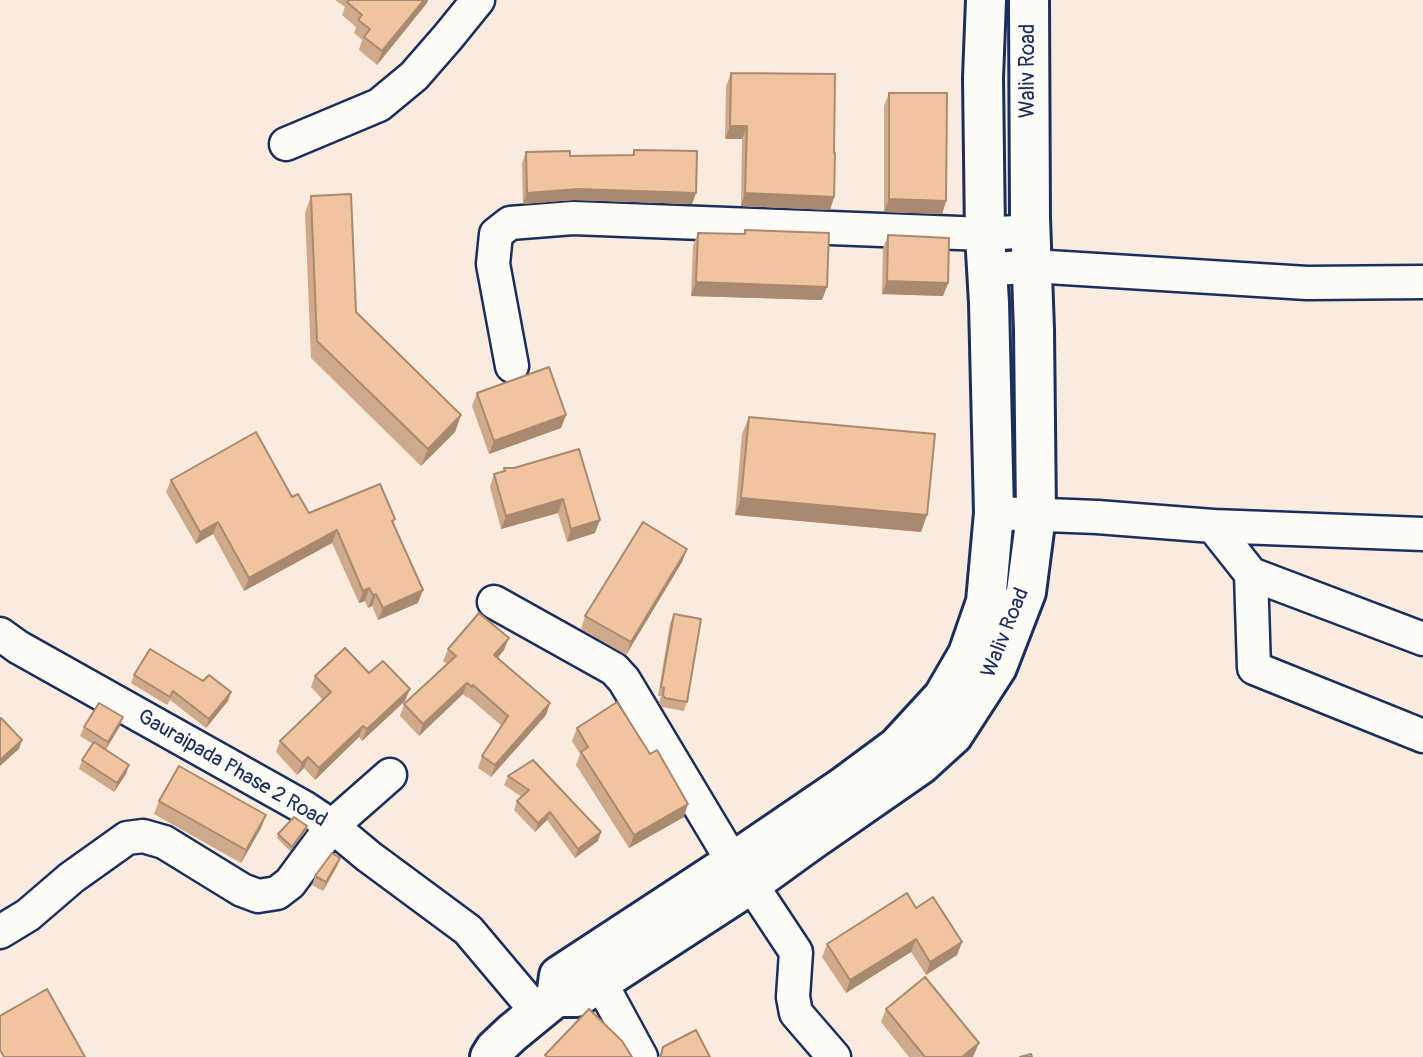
<!DOCTYPE html>
<html>
<head>
<meta charset="utf-8">
<style>
  body { margin:0 }
  canvas { display:block; background:#f9ebdd }
</style>
</head>
<body>
<canvas width="1423" height="1057"></canvas>
<script>
const ctx = document.querySelector('canvas').getContext('2d');
ctx.lineJoin = 'round';
const shape = rows => new Path2D(rows.map(r => 'M' + r).join(''));
function stroke(path, color, width, dash) { ctx.strokeStyle = color; ctx.lineWidth = width; ctx.lineCap = dash ? 'butt' : 'round'; ctx.setLineDash(dash || []); ctx.stroke(path); }
function fill(path, color) { ctx.fillStyle = color; ctx.fill(path, 'evenodd'); }
function write(font, color, halo, rows, align = 'center') {
  ctx.font = font + ' Pangolin,sans-serif'; ctx.lineWidth = 5; ctx.setLineDash([]); ctx.textBaseline = 'middle'; ctx.strokeStyle = halo; ctx.fillStyle = color; for (const [text, x, y, turn = 0] of rows) {
    ctx.save(); ctx.translate(x, y); ctx.rotate((+turn || 0) * Math.PI / 180); ctx.textAlign = isNaN(turn) ? turn : align; if (halo) ctx.strokeText(text, 0, 0); ctx.fillText(text, 0, 0); ctx.restore();
  }
}
const minor = shape([
  [286,144,379,105,414,76,448,37,478,0],
  [987,270,1032,266,1307,283,1423,282],
  [512,366,493,264,496,234,510,223,573,218,985,234,1031,231],
  [994,513,1097,517,1213,526,1423,534],
  [1213,526,1251,574,1254,668,1423,736],
  [1251,574,1423,639],
  [494,602,614,669,624,680,733,862,751,884,796,952,793,997,796,1013,834,1057],
  [0,634,18,647,305,808,332,826,368,856,468,930,538,1013],
  [0,932,28,915,71,878,127,838,143,836,164,842,242,890,258,896,277,893,290,883,332,826,390,775],
  [590,963,641,1057]
]);
const major = shape([
  [556,997,559,976,733,862,843,787,897,747,943,697,968,654,986,602,994,513,989,303,985,234,983,78,986,0],
  [490,1057,495,1049,512,1033,556,997,577,997,751,884,809,842,920,765,953,735,997,667,1026,592,1036,515,1034,330,1030,218,1029,0]
]);
stroke(minor, '#1b2f5e', 37);
stroke(major, '#1b2f5e', 44);
stroke(minor, '#fdfcf7', 32);
stroke(major, '#fdfcf7', 38);
fill(shape([
  [335,0,428,0,427,3,377,65,359,50,362,40,354,33,356,27,342,15,345,7],
  [731,73,834,153,834,197,830,210,741,206,742,139,725,139,726,86],
  [889,93,946,201,942,214,884,212,884,106],
  [634,150,696,193,692,204,574,200,523,204,522,163,526,152,570,156,632,155],
  [311,196,356,312,461,415,455,432,421,466,311,358,305,213],
  [745,230,822,300,691,296,693,246,698,233,743,234],
  [888,235,948,283,943,296,882,294,883,248],
  [477,393,566,415,561,428,489,454,472,406],
  [749,417,927,515,921,532,735,515,742,434],
  [579,449,595,533,567,542,558,513,501,529,490,487,494,474,502,472,504,468,514,468],
  [171,480,292,497,309,513,395,519,393,524,418,603,378,620,372,606,368,608,365,601,359,603,332,543,244,591,213,534,196,544,166,492],
  [687,549,682,562,626,655,581,629,585,616],
  [674,614,687,702,684,711,662,707,659,703,661,696,658,696,670,623],
  [448,649,504,650,498,658,550,703,546,715,491,777,478,768,482,756,502,726,468,697,467,698,463,694,419,736,400,716,404,704,447,664,443,661],
  [369,673,405,701,362,741,359,737,315,780,304,768,297,775,276,752,280,741,323,700,311,687,315,676],
  [134,675,203,681,231,692,228,701,206,728,170,700,167,705,131,683],
  [120,726,105,750,129,765,126,774,114,792,79,769,82,760,93,744,80,736,84,727],
  [577,728,650,754,684,817,629,848,576,765,580,754,572,741],
  [533,760,598,841,575,858,547,820,535,832,514,810,517,801,522,797,504,785,508,776],
  [159,801,266,815,261,828,241,863,154,814],
  [307,826,306,831,290,851,277,838,278,834],
  [340,858,337,866,323,891,312,885,315,876],
  [916,908,962,942,957,955,926,975,911,952,846,993,822,957,827,944],
  [886,1009,974,1056,909,1057,881,1022]
]), '#cfa98a');
fill(shape([
  [424,0,428,0,427,3,377,65,382,51],
  [730,126,747,126,742,139,725,139],
  [578,189,696,193,692,204,574,200,523,204,527,193],
  [745,193,834,197,830,210,741,206],
  [889,199,946,201,942,214,884,212],
  [887,281,948,283,943,296,882,294],
  [696,282,827,287,822,300,691,296],
  [461,415,455,432,421,466,428,449],
  [566,415,561,428,489,454,494,441],
  [741,498,927,515,921,532,735,515],
  [563,499,558,513,501,529,506,516],
  [600,520,595,533,567,542,571,529],
  [218,522,213,534,196,544,200,532],
  [337,530,332,543,244,591,249,578],
  [687,549,682,562,626,655,631,642],
  [369,588,365,601,359,603,363,591],
  [423,590,418,603,378,620,383,608],
  [376,594,372,606,368,608,373,595],
  [509,638,504,650,490,666,494,655],
  [467,683,463,694,419,736,423,724],
  [410,689,405,701,362,741,367,729],
  [231,692,228,701,206,728,209,719],
  [550,703,546,715,491,777,495,765],
  [123,717,120,726,105,751,108,742],
  [363,726,359,737,315,780,319,768],
  [22,740,19,749,0,766,0,760],
  [308,757,304,768,297,775,302,763],
  [129,765,126,774,114,792,117,783],
  [688,804,684,817,629,848,634,835],
  [550,812,547,820,535,832,538,823],
  [266,815,261,828,241,863,246,850],
  [307,826,306,831,290,851,292,847],
  [601,832,598,841,575,858,578,849],
  [340,858,337,866,323,891,326,882],
  [916,939,911,952,846,993,850,980],
  [962,942,957,955,926,975,930,962],
  [979,1043,973,1057,962,1057]
]), '#a98970');
const building = shape([
  [349,0,424,0,382,51,364,37,370,29,358,20,362,15,347,2,349,0],
  [731,73,835,74,834,153,835,153,834,197,745,193,747,126,730,126,731,73],
  [889,93,947,93,946,201,889,199,889,93],
  [634,150,697,151,696,193,578,189,527,193,526,152,570,151,570,156,634,155,634,150],
  [351,194,356,312,461,415,428,449,317,341,311,196,351,194],
  [745,230,829,233,827,287,696,282,698,233,745,234,745,230],
  [888,235,949,238,948,283,887,281,888,235],
  [549,367,566,415,494,441,477,393,549,367],
  [749,417,935,434,927,515,741,498,749,417],
  [256,432,292,497,298,494,309,513,380,484,395,519,392,521,423,590,383,608,376,594,373,595,369,588,363,591,337,530,249,578,218,522,200,532,171,480,256,432],
  [579,449,600,520,571,529,563,499,506,516,494,474,505,471,504,468,514,468,579,449],
  [643,522,687,549,631,642,585,616,643,522],
  [479,613,509,638,494,655,550,703,495,765,482,756,508,716,473,685,472,687,467,683,423,724,404,704,456,656,448,649,479,613],
  [674,614,701,619,687,702,665,698,663,695,664,688,661,687,674,614],
  [345,648,369,673,383,661,410,689,367,729,363,726,319,768,308,757,302,763,280,741,331,692,315,676,345,648],
  [150,649,203,681,209,675,231,692,209,719,173,691,170,697,134,675,150,649],
  [617,702,650,754,657,750,688,804,634,835,581,752,588,747,577,728,617,702],
  [99,703,123,717,108,742,84,727,99,703],
  [1,718,22,740,0,760,0,719,1,718],
  [94,742,129,765,117,783,82,760,94,742],
  [533,760,601,832,578,849,550,812,538,823,517,801,529,790,508,776,533,760],
  [179,766,266,815,246,850,159,801,179,766],
  [294,817,307,826,292,847,278,834,294,817],
  [332,853,340,858,326,882,315,876,332,853],
  [907,893,916,908,933,897,962,942,930,962,916,939,850,980,827,944,907,893],
  [925,977,979,1043,962,1057,925,1057,886,1009,925,977],
  [47,989,85,1057,4,1057,0,1050,0,1016,47,989],
  [589,1009,622,1041,632,1057,547,1057,545,1055,589,1009],
  [696,1030,710,1057,659,1057,661,1055,663,1047,696,1030],
  [1031,1054,1032,1057,1020,1057,1031,1054]
]);
fill(building, '#f1c4a0');
stroke(building, '#a98970', 2);
write('21px', '#1b2f5e', '#fdfcf7', [
  ["Waliv Road",1029,71,-90],
  ["Waliv Road",1006,633,-68],
  ["Gauraipada Phase 2 Road",232,769,30]
]);
</script>
</body>
</html>
